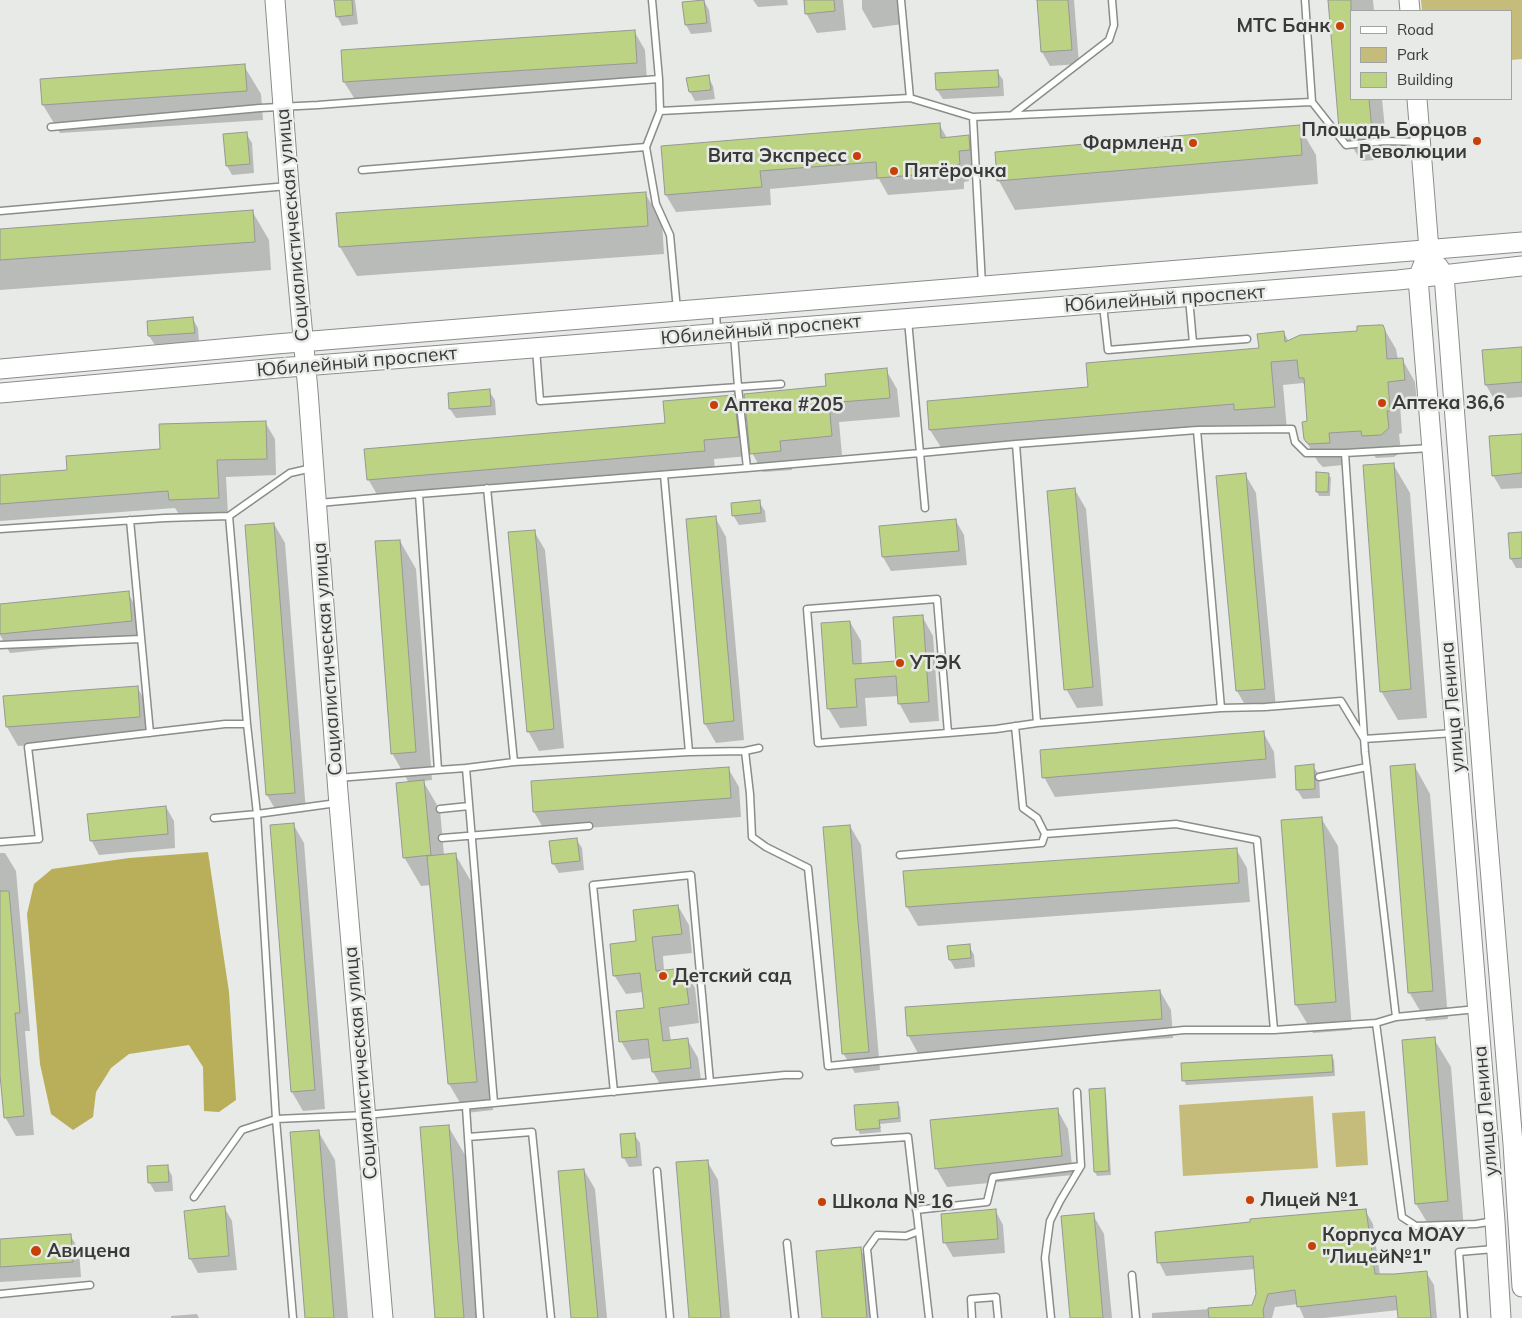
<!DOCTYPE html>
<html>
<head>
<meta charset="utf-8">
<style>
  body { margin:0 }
  #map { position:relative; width:1522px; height:1318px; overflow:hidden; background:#e8eae7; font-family:Mulish,sans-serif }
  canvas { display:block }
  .legend { position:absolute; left:1350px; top:10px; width:162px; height:90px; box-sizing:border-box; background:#e8eae7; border:1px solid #a2a4a1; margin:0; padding:6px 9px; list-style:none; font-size:15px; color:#393a39 }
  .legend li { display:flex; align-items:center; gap:10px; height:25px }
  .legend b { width:25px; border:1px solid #a2a4a1 }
</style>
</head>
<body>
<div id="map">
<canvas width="1522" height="1318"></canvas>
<ul class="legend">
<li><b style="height:6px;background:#fff"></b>Road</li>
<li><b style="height:14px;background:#c5bc7b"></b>Park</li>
<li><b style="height:14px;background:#bbd383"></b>Building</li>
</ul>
</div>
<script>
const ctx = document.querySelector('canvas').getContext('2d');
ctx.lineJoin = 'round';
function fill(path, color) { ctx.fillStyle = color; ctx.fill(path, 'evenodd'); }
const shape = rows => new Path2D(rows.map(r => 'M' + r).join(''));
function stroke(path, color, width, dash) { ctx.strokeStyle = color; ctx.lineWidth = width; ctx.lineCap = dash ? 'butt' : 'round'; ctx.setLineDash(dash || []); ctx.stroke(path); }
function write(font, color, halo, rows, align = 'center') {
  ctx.font = font + ' Mulish,sans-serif'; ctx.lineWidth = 5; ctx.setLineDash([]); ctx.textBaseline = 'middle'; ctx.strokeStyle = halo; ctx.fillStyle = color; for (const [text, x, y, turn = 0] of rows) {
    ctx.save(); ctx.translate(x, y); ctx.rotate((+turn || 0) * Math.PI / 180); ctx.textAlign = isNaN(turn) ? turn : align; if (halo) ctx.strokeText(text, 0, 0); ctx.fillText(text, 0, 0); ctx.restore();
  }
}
fill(shape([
  [1421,0,1522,0,1522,59,1511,60,1511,11,1422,11],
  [1313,1096,1318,1168,1183,1176,1179,1105],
  [1365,1111,1368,1165,1336,1167,1332,1113]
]), '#c5bc7b');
fill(shape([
  [208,852,229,992,236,1100,219,1112,204,1111,203,1067,189,1045,129,1054,111,1068,96,1092,93,1117,73,1130,51,1114,40,1064,27,914,34,884,52,869,129,858]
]), '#b9ae59');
fill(shape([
  [335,0,355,0,358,24,342,26,337,16],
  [753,0,787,0,788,5,758,7],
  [805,0,843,0,846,30,817,33,806,13],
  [862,0,901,0,903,24,873,28,862,9],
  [1038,0,1074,0,1079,64,1050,66,1042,52],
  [1329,0,1373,0,1374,11,1351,11,1351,99,1382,99,1388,159,1361,161,1341,128],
  [704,1,709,10,712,32,691,34,686,25,683,3],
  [634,31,645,50,647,81,356,101,344,82],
  [244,66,261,94,263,120,60,133,43,105],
  [997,71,1003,80,1004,96,943,99,937,90],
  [708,77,713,86,715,99,695,101,690,92],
  [939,124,947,138,968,137,978,154,979,167,968,168,969,181,964,182,964,189,888,195,879,179,770,189,771,205,676,212,666,195,662,147],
  [1299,126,1316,155,1318,184,1015,210,999,181,996,153],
  [246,133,252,143,254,173,232,175,227,166],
  [645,193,662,222,664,254,357,276,340,247,338,215],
  [252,211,269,240,271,270,0,290,0,230],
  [192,318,198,328,199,342,155,345,149,336,148,322],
  [1383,327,1396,349,1398,360,1402,359,1415,382,1417,403,1400,404,1402,433,1399,434,1401,452,1394,457,1376,458,1373,454,1341,456,1342,465,1323,467,1318,462,1305,439,1309,423,1306,388,1303,383,1283,385,1287,430,1249,433,1245,427,944,452,930,430,1089,388,1260,349,1284,333,1289,342,1359,332],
  [1522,348,1522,397,1494,399,1486,385],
  [886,370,897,389,900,417,839,422,842,455,791,460,792,470,763,472,752,453,828,387],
  [489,391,495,400,496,415,456,418,450,409],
  [733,396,744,415,749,456,714,459,715,470,379,498,368,479,666,424],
  [265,422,275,439,276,475,226,477,228,515,180,516,175,508,0,521,0,476,68,471,161,450],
  [1522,435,1522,488,1501,489,1493,475],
  [1393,464,1410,493,1427,718,1398,720,1381,691],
  [1245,474,1256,493,1276,708,1248,710,1237,691,1217,477],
  [1328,474,1331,478,1330,496,1319,496,1317,491],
  [1075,490,1086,509,1103,706,1077,708,1066,689],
  [759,502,765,511,766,522,739,525,733,515],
  [715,517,726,537,744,740,716,743,705,724],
  [956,521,964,535,967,565,891,571,883,557],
  [274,524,285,543,306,812,278,814,267,795],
  [534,531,545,550,564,748,539,751,528,731],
  [1522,534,1522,568,1516,568,1511,559],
  [400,541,416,569,432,780,423,781,440,810,444,855,455,854,472,883,493,1110,466,1113,449,1084,431,885,421,886,404,857,409,783,392,753],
  [128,593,139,612,142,640,10,653,0,635,0,605],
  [922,616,933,636,939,721,910,723,899,703,899,696,865,698,867,726,840,728,828,708,850,622,861,641,862,665,897,662],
  [137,687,148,706,150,736,18,746,7,727],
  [1263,732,1274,752,1276,778,1055,797,1044,777],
  [1414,765,1430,794,1448,1019,1426,1021,1409,992],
  [1313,766,1319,775,1320,798,1303,799,1297,790,1296,767],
  [728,768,739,787,741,817,545,831,534,812],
  [166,807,174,821,175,848,99,855,91,840],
  [1321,818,1338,846,1352,1030,1313,1033,1296,1005],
  [293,824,304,843,325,1109,303,1111,292,1092],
  [850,826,861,845,880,1070,855,1073,843,1053],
  [576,839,582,848,584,870,559,873,553,863],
  [1236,849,1247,868,1250,902,918,926,907,907],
  [0,853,5,853,16,871,30,1031,25,1031,34,1135,16,1136,5,1117,0,1061],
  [678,906,689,925,692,953,663,956,664,971,684,969,695,988,699,1023,669,1027,671,1041,687,1039,698,1058,702,1087,664,1091,653,1072,651,1058,632,1060,621,1041,645,1009,643,992,626,994,614,975,638,942],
  [969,946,974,955,975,967,955,969,950,960],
  [1160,991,1171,1010,1173,1038,919,1055,908,1035],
  [1434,1039,1451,1067,1464,1230,1433,1232,1416,1204],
  [1331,1056,1334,1060,1335,1076,1186,1085,1184,1080],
  [1104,1090,1106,1094,1111,1175,1097,1176,1095,1172],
  [897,1103,900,1107,901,1122,880,1124,881,1132,860,1134,858,1130],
  [1057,1109,1068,1129,1073,1175,947,1187,936,1168],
  [448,1126,465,1155,478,1318,437,1318],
  [318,1131,335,1160,348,1318,306,1318],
  [634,1134,640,1143,642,1166,629,1167,624,1158],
  [707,1161,718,1180,730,1318,691,1318],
  [167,1166,172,1176,173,1191,155,1192,149,1182],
  [584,1170,595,1189,607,1318,573,1318],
  [224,1207,232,1221,237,1270,198,1273,190,1258],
  [995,1210,1003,1225,1005,1253,953,1257,945,1243,942,1215],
  [1365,1210,1373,1224,1380,1275,1426,1272,1434,1285,1437,1318,1399,1318,1399,1310,1324,1318,1304,1318,1298,1304,1275,1307,1272,1318,1152,1318,1152,1313,1253,1306,1258,1294,1256,1269,1166,1276,1159,1262],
  [1093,1215,1104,1234,1112,1318,1072,1318],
  [70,1235,79,1250,81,1277,0,1282,0,1240],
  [860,1249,869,1263,873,1318,823,1318],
  [197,1314,199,1318,171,1318,171,1316]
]), '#0003');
const building = shape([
  [334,0,352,0,353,15,336,17,334,0],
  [704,0,707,23,685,25,682,2,704,0],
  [804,0,834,0,835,11,805,14,804,0],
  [1037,0,1068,0,1072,50,1041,52,1037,0],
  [1328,0,1351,0,1351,99,1369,99,1372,130,1343,133,1339,129,1328,0],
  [635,30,637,63,343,82,341,50,635,30],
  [245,64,247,91,42,105,40,79,245,64],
  [998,70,999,87,936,90,935,73,998,70],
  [709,75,711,90,689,92,686,78,709,75],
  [940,123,941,138,969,135,970,150,959,151,960,164,955,165,955,172,877,178,876,162,760,171,762,187,665,195,661,146,940,123],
  [1300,125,1302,155,997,181,995,152,1300,125],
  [247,132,250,164,226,166,223,134,247,132],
  [646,192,648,226,339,247,336,213,646,192],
  [253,210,255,242,0,260,0,229,253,210],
  [193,317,195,333,148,336,147,321,193,317],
  [1379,325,1383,325,1385,330,1387,359,1403,358,1405,380,1388,382,1390,411,1387,411,1389,428,1381,435,1362,436,1361,431,1329,433,1330,443,1309,444,1306,442,1304,439,1302,422,1307,421,1304,378,1299,378,1297,360,1271,362,1275,407,1234,410,1234,404,929,430,927,401,1088,387,1086,363,1259,348,1257,334,1284,331,1285,342,1300,335,1357,331,1357,326,1379,325],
  [1522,347,1522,382,1485,385,1482,350,1522,347],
  [887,368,890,398,829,403,832,436,780,441,781,451,750,454,744,394,826,386,825,374,887,368],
  [490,389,491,406,449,409,448,393,490,389],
  [734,395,739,437,704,440,705,451,367,480,364,449,665,423,663,401,734,395],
  [266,421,267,459,217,460,219,498,169,500,168,491,0,504,0,475,67,470,66,456,160,449,159,424,266,421],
  [1522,434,1522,473,1492,476,1489,436,1522,434],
  [1394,463,1411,689,1380,692,1363,465,1394,463],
  [1316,472,1329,473,1328,492,1316,492,1316,472],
  [1246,473,1265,689,1236,691,1216,476,1246,473],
  [1075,488,1093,687,1064,690,1047,491,1075,488],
  [760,500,761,513,732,516,731,503,760,500],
  [716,516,734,721,704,724,686,519,716,516],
  [956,519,959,551,882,557,879,526,956,519],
  [274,523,295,793,266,795,245,525,274,523],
  [535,530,554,729,527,732,508,532,535,530],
  [1522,532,1522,558,1510,559,1508,533,1522,532],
  [400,540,416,752,391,754,375,541,400,540],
  [129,591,132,621,0,634,0,604,129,591],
  [923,615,929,702,898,704,896,676,855,679,857,707,827,709,821,623,850,621,853,664,896,661,893,617,923,615],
  [138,686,140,717,6,727,3,696,138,686],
  [1264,731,1266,759,1042,778,1040,750,1264,731],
  [1314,764,1315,789,1296,790,1295,766,1314,764],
  [1415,764,1433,991,1408,993,1390,766,1415,764],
  [729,767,731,798,533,812,531,781,729,767],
  [424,780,431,855,403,858,396,783,424,780],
  [166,806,168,834,90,841,87,814,166,806],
  [1322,817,1336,1002,1295,1005,1281,820,1322,817],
  [294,823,315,1090,291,1092,270,825,294,823],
  [850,825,869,1052,842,1054,823,827,850,825],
  [577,838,580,861,552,864,549,841,577,838],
  [1237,848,1239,883,906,907,903,871,1237,848],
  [456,853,477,1082,448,1084,427,856,456,853],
  [0,891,9,891,20,1013,15,1013,24,1116,4,1118,0,1075,0,891],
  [678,905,682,934,652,937,656,971,684,968,689,1004,659,1008,663,1041,688,1038,691,1068,652,1072,648,1039,619,1042,616,1011,644,1008,640,973,613,976,610,944,636,941,633,910,678,905],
  [970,944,971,958,949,960,947,946,970,944],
  [1160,990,1162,1019,907,1036,905,1007,1160,990],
  [1435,1037,1448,1201,1415,1204,1402,1040,1435,1037],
  [1332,1055,1333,1072,1182,1081,1181,1063,1332,1055],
  [1105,1088,1109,1171,1094,1172,1089,1089,1105,1088],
  [898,1102,899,1118,879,1120,880,1128,856,1130,854,1105,898,1102],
  [1058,1108,1062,1156,935,1169,930,1120,1058,1108],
  [449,1125,464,1318,435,1318,420,1127,449,1125],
  [319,1130,334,1318,305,1318,290,1132,319,1130],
  [635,1133,637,1157,622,1158,620,1134,635,1133],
  [708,1160,721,1318,689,1318,676,1162,708,1160],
  [168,1165,169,1182,148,1183,147,1166,168,1165],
  [584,1169,598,1318,571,1318,558,1171,584,1169],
  [225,1206,229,1256,189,1259,184,1211,225,1206],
  [996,1209,998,1239,943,1243,941,1214,996,1209],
  [1366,1209,1375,1274,1394,1274,1427,1271,1431,1318,1398,1318,1396,1296,1297,1307,1295,1290,1268,1294,1263,1310,1264,1318,1209,1318,1208,1308,1252,1305,1256,1294,1253,1256,1157,1263,1155,1232,1250,1222,1250,1219,1366,1209],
  [1094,1213,1103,1318,1070,1318,1061,1216,1094,1213],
  [71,1234,73,1262,0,1267,0,1239,71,1234],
  [861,1247,867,1318,822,1318,816,1251,861,1247]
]);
fill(building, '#bbd383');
stroke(building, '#979895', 1);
const service = shape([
  [901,0,910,98],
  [1305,0,1312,102],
  [660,111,910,98,973,117,982,285],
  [1012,115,1109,40,1114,25,1112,0],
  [973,117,1312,102,1346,145,1385,141,1419,142],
  [51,127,260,108,318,105,659,79],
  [646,147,660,111,659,79,652,0],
  [362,170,646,147,656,204,670,235,677,310],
  [0,211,288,186],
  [1189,298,1193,343,1247,339],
  [1103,305,1108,350,1193,343],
  [716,309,717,332],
  [536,349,540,401,781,384],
  [312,468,290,473,229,516,247,724,257,814,337,803],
  [747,468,920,453,908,320],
  [664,475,689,752],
  [487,488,514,762],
  [319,503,419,494],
  [925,508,920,453,1016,444],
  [130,520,150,733],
  [0,529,165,518,229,516],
  [0,645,141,639],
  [1221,708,1265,707,1341,701,1364,739,1454,733],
  [1037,723,1016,444,1197,430,1292,429,1295,442,1306,453,1345,453],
  [1015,726,1023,808,1037,818,1045,834],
  [948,733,937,599,807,609,818,743,948,733,996,729,1037,723,1221,708,1197,430],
  [745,751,750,794,752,837,766,847,808,868,828,1066,1184,1030,1274,1030,1376,1023,1396,1017,1365,752,1345,453,1431,448],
  [438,770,466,768],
  [1319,777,1367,767],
  [338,778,438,770,419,494,747,468,738,387,734,335],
  [440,809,469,806],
  [214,818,257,814,276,1119,293,1318],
  [442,838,589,826],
  [0,842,39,839,28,747,225,724,247,724],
  [900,855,1042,843,1045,834,1176,824,1257,840,1274,1030],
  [1396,1017,1477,1009],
  [1376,1023,1402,1217,1416,1226,1476,1224,1494,1221],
  [614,1092,593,885,691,875,710,1082],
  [494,1103,785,1075,799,1075],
  [466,1107,480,1318],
  [468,1137,532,1132,551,1318],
  [835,1142,908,1137,929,1318],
  [657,1171,670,1318],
  [194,1197,242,1130,276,1119,366,1115,494,1103,466,768,514,762,689,752,745,751,759,748],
  [916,1210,987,1202,993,1177,1081,1166],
  [787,1243,795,1318],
  [1132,1275,1136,1318],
  [0,1294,90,1285],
  [874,1318,867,1249,877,1235,906,1236,919,1231],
  [972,1318,971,1299,996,1297,998,1318],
  [1051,1318,1045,1258,1050,1221,1060,1201,1081,1166,1077,1092],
  [1464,1318,1459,1252,1494,1249]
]);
const secondary = shape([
  [275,0,289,186,308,391,338,792,383,1318],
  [1409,0,1410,11],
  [1417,99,1429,250,1418,278,1495,1221,1501,1318],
  [1438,266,1444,275,1485,807,1513,1144,1522,1287],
  [0,369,276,344,1522,242],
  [0,393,278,368,1398,280,1522,266]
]);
stroke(service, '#8a8d8a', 9);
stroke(secondary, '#8a8d8a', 21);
stroke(service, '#fff', 6);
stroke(secondary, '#fff', 19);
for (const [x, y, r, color] of [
  [1340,26,5,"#c74005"],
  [1477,141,5,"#c74005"],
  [1193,143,5,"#c74005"],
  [857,156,5,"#c74005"],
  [894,171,5,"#c74005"],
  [1382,403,5,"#c74005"],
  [714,405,5,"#c74005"],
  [900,663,5,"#c74005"],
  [663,976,5,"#c74005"],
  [1250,1200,5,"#c74005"],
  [822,1202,5,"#c74005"],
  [1312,1246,5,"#c74005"],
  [36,1251,6,"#c74005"]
]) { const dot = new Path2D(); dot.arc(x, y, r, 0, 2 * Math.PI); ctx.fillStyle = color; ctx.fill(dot); stroke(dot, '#e8eae7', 2); }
write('bold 19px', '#393a39', '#e8eae7', [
  ["МТС Банк",1330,26,"right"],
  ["Площадь Борцов",1467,130,"right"],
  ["Революции",1467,152,"right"],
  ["Фармленд",1183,143,"right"],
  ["Вита Экспресс",847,156,"right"],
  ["Пятёрочка",904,171],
  ["Аптека 36,6",1392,403],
  ["Аптека #205",724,405],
  ["УТЭК",910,663],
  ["Детский сад",673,976],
  ["Лицей №1",1260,1200],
  ["Школа № 16",832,1202],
  ["Корпуса МОАУ",1322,1235],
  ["\"Лицей№1\"",1322,1257],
  ["Авицена",47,1251]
], 'left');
write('19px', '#393a39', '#e8eae7', [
  ["Социалистическая улица",293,225,-95],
  ["Юбилейный проспект",1165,299,-4],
  ["Юбилейный проспект",761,330,-5],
  ["Юбилейный проспект",357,362,-5],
  ["Социалистическая улица",328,659,-94],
  ["улица Ленина",1453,707,-95],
  ["Социалистическая улица",361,1063,-95],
  ["улица Ленина",1486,1111,-95]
]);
</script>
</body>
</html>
